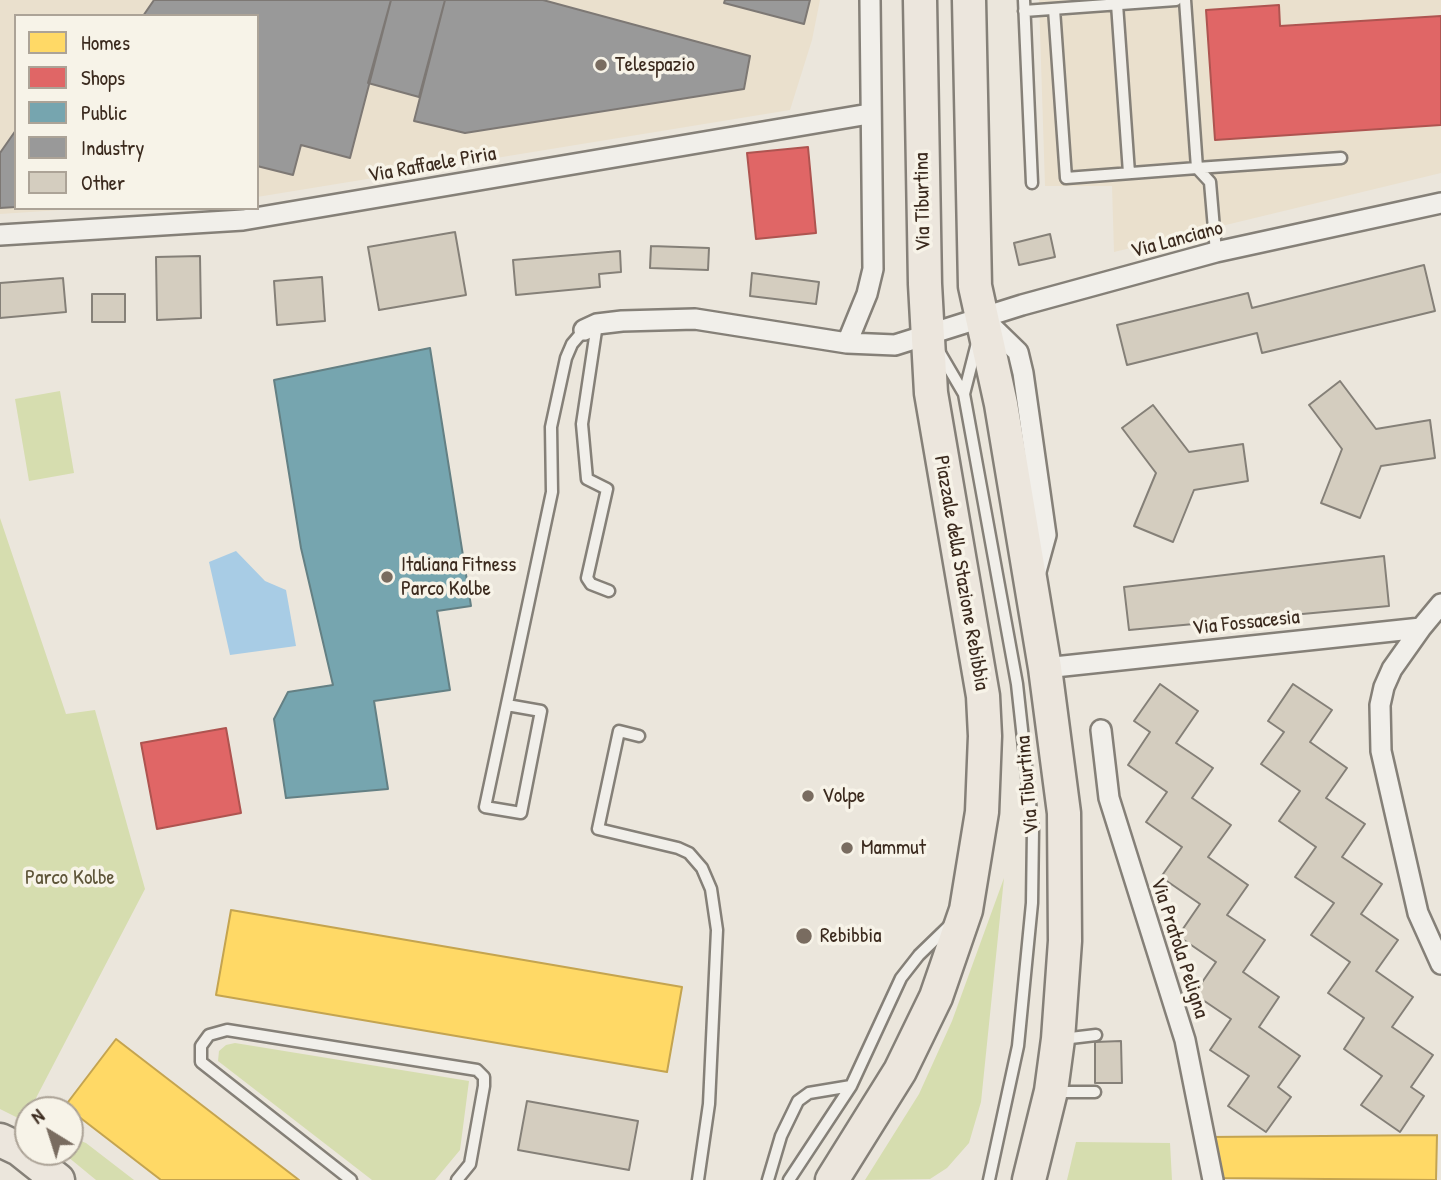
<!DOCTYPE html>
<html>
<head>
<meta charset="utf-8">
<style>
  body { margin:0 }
  #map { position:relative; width:1441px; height:1180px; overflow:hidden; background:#ebe6dc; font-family:"Patrick Hand",sans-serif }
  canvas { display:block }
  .legend { position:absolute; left:14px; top:14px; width:245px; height:196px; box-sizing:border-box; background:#f7f3e8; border:2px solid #aca397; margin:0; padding:9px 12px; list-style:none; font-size:21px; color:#3b2a1e }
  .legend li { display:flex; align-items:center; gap:14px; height:35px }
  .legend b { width:35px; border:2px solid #aca397 }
  .north { position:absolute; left:14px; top:1096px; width:70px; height:70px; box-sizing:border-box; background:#f7f3e8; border:2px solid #aca397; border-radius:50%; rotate:322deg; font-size:19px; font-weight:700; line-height:28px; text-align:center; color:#3b2a1e }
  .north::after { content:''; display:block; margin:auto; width:24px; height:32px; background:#796c60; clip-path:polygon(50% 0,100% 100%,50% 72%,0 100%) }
</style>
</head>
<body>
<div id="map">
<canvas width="1441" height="1180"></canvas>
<ul class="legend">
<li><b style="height:19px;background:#ffd966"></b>Homes</li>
<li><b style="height:19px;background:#e06666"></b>Shops</li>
<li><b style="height:19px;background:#76a5af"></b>Public</li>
<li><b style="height:19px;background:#999"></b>Industry</li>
<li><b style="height:19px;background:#d4cdbf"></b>Other</li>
</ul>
<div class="north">N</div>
</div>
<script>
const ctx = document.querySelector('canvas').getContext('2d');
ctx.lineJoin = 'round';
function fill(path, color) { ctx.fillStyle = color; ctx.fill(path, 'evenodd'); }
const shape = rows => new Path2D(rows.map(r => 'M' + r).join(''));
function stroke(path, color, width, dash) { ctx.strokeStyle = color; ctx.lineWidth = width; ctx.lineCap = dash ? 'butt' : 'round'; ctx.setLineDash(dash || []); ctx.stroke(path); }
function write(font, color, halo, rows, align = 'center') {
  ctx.font = font + ' "Patrick Hand",sans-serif'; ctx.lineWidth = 7; ctx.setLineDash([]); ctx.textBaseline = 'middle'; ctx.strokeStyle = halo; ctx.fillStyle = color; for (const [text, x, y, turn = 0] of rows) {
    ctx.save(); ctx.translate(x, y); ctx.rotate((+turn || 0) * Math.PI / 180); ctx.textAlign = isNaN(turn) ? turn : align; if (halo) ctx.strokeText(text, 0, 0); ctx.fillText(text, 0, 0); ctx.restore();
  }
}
fill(shape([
  [0,0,820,0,812,40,790,110,257,197,257,16,16,16,16,208,91,208,0,214],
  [1039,0,1441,0,1441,173,1114,252,1112,186,1045,186]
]), '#eae0cd');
fill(shape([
  [60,391,74,473,29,481,15,399],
  [0,518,66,714,95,710,145,889,24,1121,0,1109],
  [1004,878,981,1102,969,1143,947,1168,930,1179,865,1180,919,1094,952,1021],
  [235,1043,469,1081,460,1150,435,1180,372,1180,218,1061,219,1051,226,1045],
  [70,1137,86,1143,134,1180,96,1180,62,1152,70,1152],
  [1076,1142,1170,1143,1172,1180,1067,1180]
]), '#d6ddaf');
fill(shape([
  [236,551,265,581,286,590,296,646,230,655,209,562]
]), '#a8cce5');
const homes = shape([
  [231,910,682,987,667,1072,216,995,231,910],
  [116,1039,299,1180,161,1180,65,1106,116,1039],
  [1437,1135,1436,1180,1217,1178,1210,1137,1437,1135]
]);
fill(homes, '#ffd966');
stroke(homes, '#c4a450', 2);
const shops = shape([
  [1279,5,1280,26,1441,16,1441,125,1215,140,1206,10,1279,5],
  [808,147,816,233,756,239,747,153,808,147],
  [226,728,241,813,157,829,141,743,226,728]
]);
fill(shops, '#e06666');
stroke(shops, '#ae5450', 2);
const public = shape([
  [430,348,471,606,437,611,450,690,374,701,388,789,286,798,274,719,288,692,333,685,301,548,274,380,430,348]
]);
fill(public, '#76a5af');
stroke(public, '#648084', 2);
const industry = shape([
  [154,0,391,0,350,158,301,145,293,175,257,166,257,16,143,16,154,0],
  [391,0,445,0,419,97,368,83,391,0],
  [445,0,543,0,750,56,744,89,465,133,414,121,445,0],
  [725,0,810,0,804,24,724,3,725,0],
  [16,130,16,207,0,208,0,153,16,130]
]);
fill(industry, '#999');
stroke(industry, '#7d7874', 2);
const building = shape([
  [455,232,466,295,379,310,368,247,455,232],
  [1050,234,1055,257,1019,265,1014,243,1050,234],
  [651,246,709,248,708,270,650,268,651,246],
  [620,251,621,272,599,274,600,287,516,295,513,260,620,251],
  [200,256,201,318,157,320,156,257,200,256],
  [1424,265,1435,311,1262,353,1257,333,1127,365,1117,325,1248,293,1252,308,1424,265],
  [752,273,819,282,816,304,750,296,752,273],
  [322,277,325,321,277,325,274,281,322,277],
  [63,278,66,312,0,318,0,283,63,278],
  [92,294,125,294,125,322,92,322,92,294],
  [1340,381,1376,429,1430,420,1435,458,1381,466,1360,518,1321,503,1342,449,1309,405,1340,381],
  [1153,405,1189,452,1243,444,1248,481,1194,490,1173,542,1134,526,1156,473,1122,428,1153,405],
  [1384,556,1389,606,1129,630,1124,587,1384,556],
  [1160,684,1198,711,1176,743,1213,768,1192,798,1231,825,1208,857,1248,885,1227,915,1265,940,1243,972,1279,997,1259,1027,1300,1056,1278,1087,1291,1097,1266,1132,1228,1106,1249,1076,1210,1050,1231,1019,1194,994,1216,962,1178,936,1200,904,1161,877,1182,847,1146,822,1167,792,1128,765,1150,732,1134,721,1160,684],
  [1293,684,1332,710,1310,742,1347,768,1326,798,1365,824,1342,857,1382,884,1361,914,1398,940,1376,971,1413,997,1392,1027,1433,1055,1411,1087,1424,1096,1400,1132,1361,1105,1382,1076,1344,1049,1364,1018,1328,993,1350,962,1311,935,1334,903,1295,877,1316,847,1279,821,1300,791,1261,764,1284,732,1268,721,1293,684],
  [1121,1041,1122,1083,1095,1083,1095,1042,1121,1041],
  [527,1101,638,1121,629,1170,518,1150,527,1101]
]);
fill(building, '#d4cdbf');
stroke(building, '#858078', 2);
const lane = shape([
  [1024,0,1032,183],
  [1117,4,1129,173],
  [1054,9,1066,178,1197,168,1185,0],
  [1024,11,1176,0],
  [1197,168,1341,158],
  [1197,168,1210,182,1216,252],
  [597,324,582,424,587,479,607,489,587,578,591,584,609,591],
  [940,353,964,394,1017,684,1033,830,1032,903,1018,1046,989,1180],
  [964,394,977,343],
  [507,705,541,711,521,813,485,807,552,492,551,427,566,358,572,344,584,330],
  [639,736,619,731,598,829,678,848,689,853,702,868,711,889,717,930,709,1104,698,1180],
  [1062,1039,1096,1035],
  [1054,1092,1095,1092],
  [351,1180,201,1062,201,1046,209,1035,227,1030,477,1070,484,1077,484,1086,470,1164,457,1180],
  [768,1180,781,1136,798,1101,809,1093,851,1086],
  [789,1180,851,1086,901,978,919,955,950,925]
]);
const street = shape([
  [0,235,243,220,869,114],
  [984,319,1018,352,1023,373,1046,535,1035,575],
  [584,330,597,324,622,321,695,319,847,343,895,345,1022,305,1216,252,1441,203],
  [847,343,867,294,873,269,870,0],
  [1421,628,1392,669,1384,687,1380,705,1381,751,1418,913,1441,964],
  [1045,668,1421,628,1441,604],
  [1101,730,1109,798,1185,1040,1213,1180]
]);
const primary = shape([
  [969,0,975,286,1001,404,1045,668,1064,813,1065,941,1058,1039,1051,1091,1029,1180],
  [0,1140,19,1149,58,1180],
  [832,1180,900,1071,936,997,966,910,982,812,985,736,983,696,931,393,925,284,920,0]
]);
stroke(lane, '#858078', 15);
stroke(street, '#858078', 24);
stroke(primary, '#858078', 37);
stroke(lane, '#f1efea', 10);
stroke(street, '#f1efea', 19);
stroke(primary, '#ece6dd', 32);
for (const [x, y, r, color] of [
  [601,65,7,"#796c60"],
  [387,577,7,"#796c60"],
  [808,796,7,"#796c60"],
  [847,848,7,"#796c60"],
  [804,936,9,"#796c60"]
]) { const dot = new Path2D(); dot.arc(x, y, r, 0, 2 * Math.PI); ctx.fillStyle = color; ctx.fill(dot); stroke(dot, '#f7f3e8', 2.5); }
write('21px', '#3b2a1e', '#f7f3e8', [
  ["Telespazio",615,65],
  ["Italiana Fitness",401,565],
  ["Parco Kolbe",401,589],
  ["Volpe",822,796],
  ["Mammut",861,848],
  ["Rebibbia",820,936]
], 'left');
write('21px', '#3b2a1e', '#f7f3e8', [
  ["Via Raffaele Piria",432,165,-10],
  ["Via Tiburtina",923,202,-91],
  ["Via Lanciano",1177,240,-15],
  ["Piazzale della Stazione Rebibbia",961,573,80],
  ["Via Fossacesia",1246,623,-6],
  ["Via Tiburtina",1028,785,-95],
  ["Via Pratola Peligna",1179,948,72]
]);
write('21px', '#5e5539', '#f7f3e8', [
  ["Parco Kolbe",70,878]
]);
</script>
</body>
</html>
